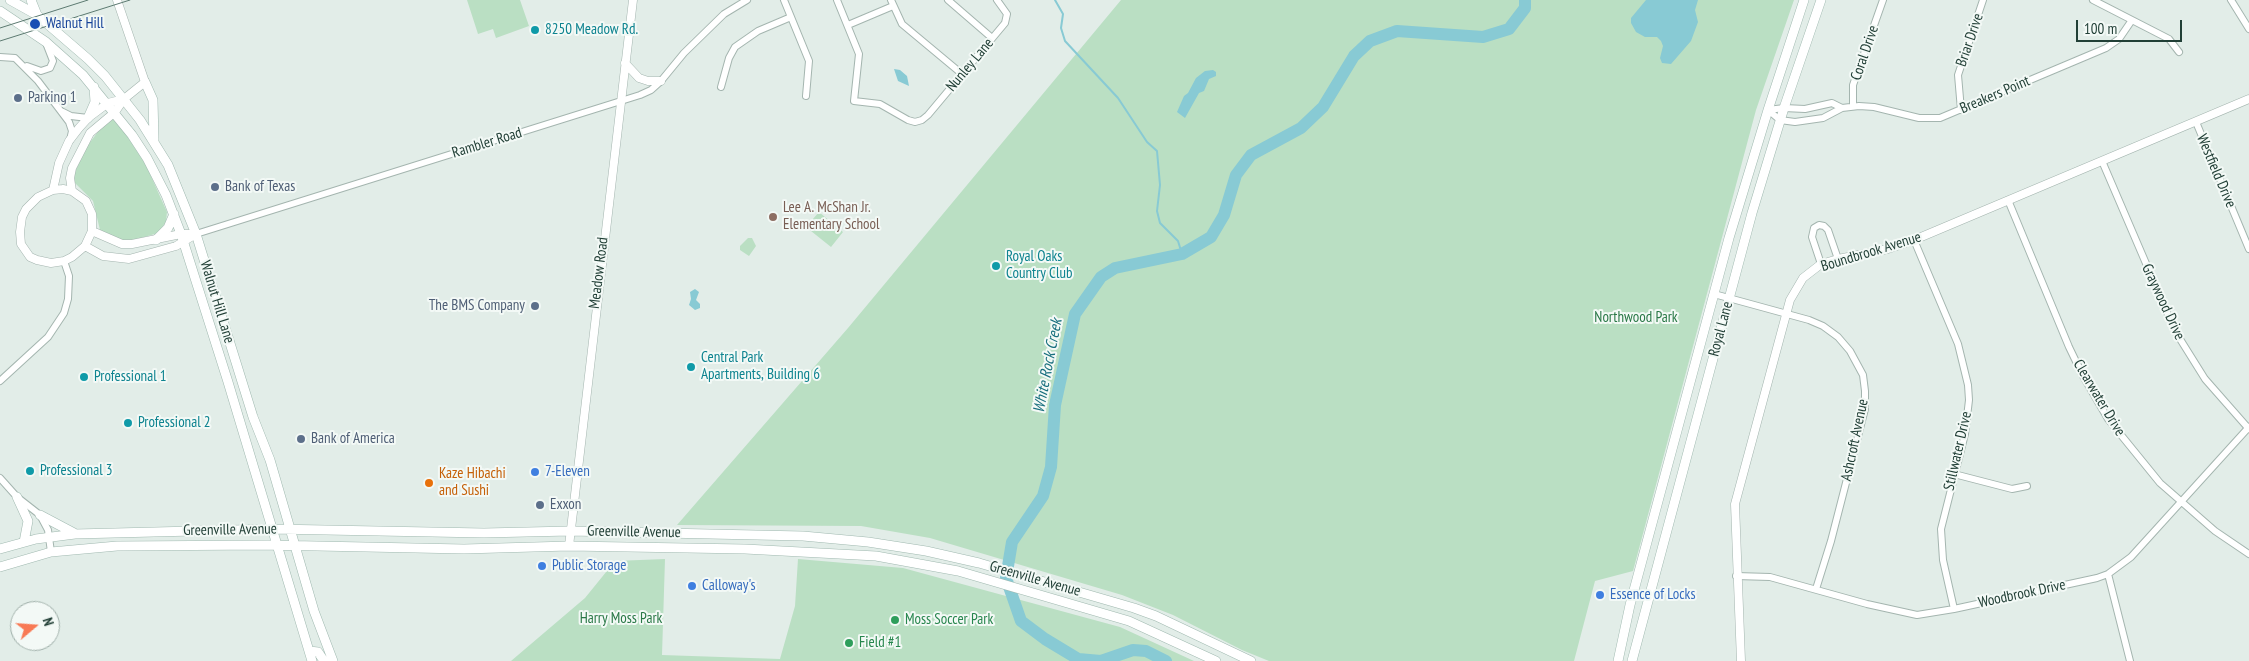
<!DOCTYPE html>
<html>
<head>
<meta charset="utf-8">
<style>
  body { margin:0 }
  #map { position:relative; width:2249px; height:661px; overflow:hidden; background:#e2ede8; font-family:"PT Sans Narrow",sans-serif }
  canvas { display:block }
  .north { position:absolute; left:10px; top:601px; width:50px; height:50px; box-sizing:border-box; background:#f3f9f6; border:1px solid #9fafa9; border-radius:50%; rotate:72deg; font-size:14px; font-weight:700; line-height:20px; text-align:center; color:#213f36 }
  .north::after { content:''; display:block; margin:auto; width:18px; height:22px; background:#f87a55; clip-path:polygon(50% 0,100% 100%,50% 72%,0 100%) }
  .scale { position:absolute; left:2076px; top:20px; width:106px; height:22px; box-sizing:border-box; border:2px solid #213f36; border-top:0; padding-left:6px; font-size:15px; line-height:18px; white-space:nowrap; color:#213f36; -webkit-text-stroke:4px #f3f9f6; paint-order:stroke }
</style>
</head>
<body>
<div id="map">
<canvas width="2249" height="661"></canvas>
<div class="north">N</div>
<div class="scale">100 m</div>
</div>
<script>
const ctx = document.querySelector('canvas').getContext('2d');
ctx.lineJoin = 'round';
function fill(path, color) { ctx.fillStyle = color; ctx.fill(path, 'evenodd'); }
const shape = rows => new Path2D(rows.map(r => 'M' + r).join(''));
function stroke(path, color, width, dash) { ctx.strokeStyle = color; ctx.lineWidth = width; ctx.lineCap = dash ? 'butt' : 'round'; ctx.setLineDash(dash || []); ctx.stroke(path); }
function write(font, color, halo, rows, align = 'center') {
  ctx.font = font + ' "PT Sans Narrow",sans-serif'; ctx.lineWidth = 4; ctx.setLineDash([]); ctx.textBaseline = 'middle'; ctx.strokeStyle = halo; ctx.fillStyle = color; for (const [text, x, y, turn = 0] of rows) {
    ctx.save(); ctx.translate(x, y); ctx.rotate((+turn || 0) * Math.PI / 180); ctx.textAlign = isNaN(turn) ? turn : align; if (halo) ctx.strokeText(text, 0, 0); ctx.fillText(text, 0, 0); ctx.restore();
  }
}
fill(shape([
  [467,0,520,0,529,26,496,38,493,29,478,34],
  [1121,0,1794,0,1756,110,1633,571,1595,581,1574,661,1269,661,1242,650,1173,615,1122,595,930,538,861,526,677,525,848,328],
  [114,116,146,165,167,212,166,222,158,233,134,240,123,240,106,235,100,230,93,201,74,182,75,172,85,149,103,125],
  [819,212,843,232,831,247,806,227],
  [748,238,752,238,756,246,749,256,740,250,740,246],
  [665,559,662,655,780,659,795,606,798,559,903,568,1120,627,1194,661,511,661,585,598,615,561]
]), '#badfc3');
fill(shape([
  [1646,0,1698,0,1695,10,1698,22,1691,41,1671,64,1662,63,1660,58,1663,46,1661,41,1657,37,1645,37,1636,32,1631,23,1631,18],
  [894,69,900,70,907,76,909,86,898,81],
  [1213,70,1216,72,1216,76,1209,79,1204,91,1199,93,1185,118,1177,112,1184,96,1188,93,1196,78,1205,71],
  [695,289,699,292,696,300,700,304,700,308,695,310,689,305,691,299,690,292]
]), '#88cad4');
stroke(shape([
  [1055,0,1063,14,1061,28,1065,41,1118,98,1147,142,1157,151,1160,185,1157,211,1160,223,1178,241,1182,254]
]), '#88cad4', 2);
stroke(shape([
  [1101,661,1078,659,1045,639,1021,621,1006,578,1012,542,1043,496,1051,467,1055,405,1075,314,1101,277,1115,268,1182,254,1211,237,1224,215,1236,175,1251,155,1301,128,1323,107,1354,56,1370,41,1397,31,1483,37,1509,29,1525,8,1525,0],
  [1101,661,1133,650,1146,651,1166,661]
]), '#88cad4', 12);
const minor = shape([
  [784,0,809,61,806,96],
  [837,0,859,54,854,101,880,104,908,120,915,122,922,120,928,115,1005,23,1007,14,997,0],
  [891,0,902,24,962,74],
  [948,0,992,38],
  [2093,0,2169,39,2179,52],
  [2231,0,2249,29],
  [848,25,893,6],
  [0,57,15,58,38,81,69,122,72,131,70,140],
  [27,66,41,71,50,68,53,61,46,43],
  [721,87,729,58,735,47,758,31,791,17],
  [1853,106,1853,85,1883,0],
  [1768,110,1780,120,1795,122,1823,118,1842,108,1859,106,1874,107,1919,118,1940,118,2106,48,2119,39,2132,20],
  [1768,110,1784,108,1805,109,1832,103,1842,108],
  [1961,110,1958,75,1983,0],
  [63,112,71,116,88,118],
  [2196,122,2249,249],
  [2102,161,2175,331,2205,379,2249,429],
  [2008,200,2069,347,2083,376,2108,419,2160,483,2215,531,2249,554],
  [196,234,640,95,651,90,661,81,684,53,724,14,747,0],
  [1914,240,1958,344,1968,385,1969,400,1965,434,1941,529,1943,560,1954,609],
  [1821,264,1812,237,1814,228,1819,225,1824,226,1828,230,1838,259],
  [1714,294,1809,320,1823,326,1838,337,1850,351,1863,375,1865,391,1865,409,1831,541,1816,589],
  [0,381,48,337,64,313,68,299,69,276,64,261],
  [1954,474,2012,489,2027,486],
  [0,478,17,497,40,515,48,530,51,552],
  [2108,574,2130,661],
  [1736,576,1770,577,1867,604,1917,615,1954,609,2097,578,2108,574,2131,557,2249,427]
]);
const tertiary = shape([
  [625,63,639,78,648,81,661,81],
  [63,189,72,191,86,201,92,214,92,231,85,246,72,257,64,261,51,263,37,260,30,257,21,244,20,232,22,217,26,209,38,197,53,190,63,189],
  [53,190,59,163,69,141,79,128,88,118,108,103,124,99],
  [72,191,70,178,72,168,90,133,115,112,124,99,145,82,117,0],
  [92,231,122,244,132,244,181,234,196,234],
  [85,246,103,256,129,259,176,246,196,234],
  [569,546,633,0],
  [1741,661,1735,504,1790,300,1803,278,1821,264,1838,259,1888,249,1914,240,2249,99]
]);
const secondary = shape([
  [10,0,37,15,88,59,105,76,140,120,168,165,196,234,253,417,270,460,314,611,333,661],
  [31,0,37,15],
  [0,11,46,42,83,75,132,135,147,158,166,195,181,234,228,382,312,661],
  [145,82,153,100,154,140],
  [88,118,95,102,94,87],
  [156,240,168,228,174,214],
  [17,497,28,521,24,542],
  [40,515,74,533],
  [0,549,36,539,75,534,273,529,484,533,570,531,803,536,868,542,926,551,979,563,1134,608,1156,616,1251,661],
  [0,567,51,552,117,546,268,545,464,549,569,546,745,549,876,556,958,571,1129,621,1216,661],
  [309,651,318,652,324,661],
  [1618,661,1630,605,1729,238,1768,110,1804,0],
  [1632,661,1752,213,1784,108,1821,0]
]);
stroke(minor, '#a4b5af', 8);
stroke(tertiary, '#a4b5af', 9);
stroke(secondary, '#a0b9b0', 10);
stroke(minor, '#fff', 6);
stroke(tertiary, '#fff', 8);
stroke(secondary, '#fff', 9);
stroke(shape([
  [0,28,88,0],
  [0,41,130,0]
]), '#5c7a71', 1);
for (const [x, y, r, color] of [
  [35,24,6,"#1a4fb4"],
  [535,30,5,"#0f9aa8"],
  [18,98,5,"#5c6f8a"],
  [215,187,5,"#5c6f8a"],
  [773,217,5,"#8d6e63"],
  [996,266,5,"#0f9aa8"],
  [535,306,5,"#5c6f8a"],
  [691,367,5,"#0f9aa8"],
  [84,377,5,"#0f9aa8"],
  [128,423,5,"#0f9aa8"],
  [301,439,5,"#5c6f8a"],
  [30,471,5,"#0f9aa8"],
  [535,472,5,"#3f7fe0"],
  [429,483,5,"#e8710a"],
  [540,505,5,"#5c6f8a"],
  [542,566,5,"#3f7fe0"],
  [692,586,5,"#3f7fe0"],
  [1600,595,5,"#3f7fe0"],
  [895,620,5,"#2e9e5b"],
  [849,643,5,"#2e9e5b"]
]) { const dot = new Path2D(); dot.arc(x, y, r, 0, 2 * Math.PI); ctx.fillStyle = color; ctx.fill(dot); stroke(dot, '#f3f9f6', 2); }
write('15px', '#164399', '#f3f9f6', [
  ["Walnut Hill",46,24]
], 'left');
write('15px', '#0d838f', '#f3f9f6', [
  ["8250 Meadow Rd.",545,30],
  ["Royal Oaks",1006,257],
  ["Country Club",1006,274],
  ["Central Park",701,358],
  ["Apartments, Building 6",701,375],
  ["Professional 1",94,377],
  ["Professional 2",138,423],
  ["Professional 3",40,471]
], 'left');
write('15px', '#213f36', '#f3f9f6', [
  ["Briar Drive",1970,40,-71],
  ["Coral Drive",1865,53,-71],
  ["Nunley Lane",970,65,-50],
  ["Breakers Point",1995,95,-23],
  ["Rambler Road",487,143,-17],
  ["Westfield Drive",2216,171,67],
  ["Boundbrook Avenue",1871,252,-17],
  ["Meadow Road",599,273,-83],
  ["Walnut Hill Lane",217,302,73],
  ["Graywood Drive",2163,302,65],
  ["Royal Lane",1721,329,-75],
  ["Clearwater Drive",2099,398,59],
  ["Ashcroft Avenue",1855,440,-78],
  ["Stillwater Drive",1958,451,-77],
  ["Greenville Avenue",230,530,-1],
  ["Greenville Avenue",634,532,1],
  ["Greenville Avenue",1035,579,16],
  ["Woodbrook Drive",2022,594,-12]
]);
write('15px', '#4e5e75', '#f3f9f6', [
  ["Parking 1",28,98],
  ["Bank of Texas",225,187],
  ["The BMS Company",525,306,"right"],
  ["Bank of America",311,439],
  ["Exxon",550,505]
], 'left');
write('15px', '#785e54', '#f3f9f6', [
  ["Lee A. McShan Jr.",783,208],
  ["Elementary School",783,225]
], 'left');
write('15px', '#297846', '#f3f9f6', [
  ["Northwood Park",1636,318],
  ["Harry Moss Park",621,619]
]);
write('15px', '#366cbe', '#f3f9f6', [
  ["7-Eleven",545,472],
  ["Public Storage",552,566],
  ["Calloway's",702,586],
  ["Essence of Locks",1610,595]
], 'left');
write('15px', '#c56008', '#f3f9f6', [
  ["Kaze Hibachi",439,474],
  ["and Sushi",439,491]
], 'left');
write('15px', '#27864d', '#f3f9f6', [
  ["Moss Soccer Park",905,620],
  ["Field #1",859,643]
], 'left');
write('italic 16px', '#186f7e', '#f3f9f6', [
  ["White Rock Creek",1048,366,-79]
]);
</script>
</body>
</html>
